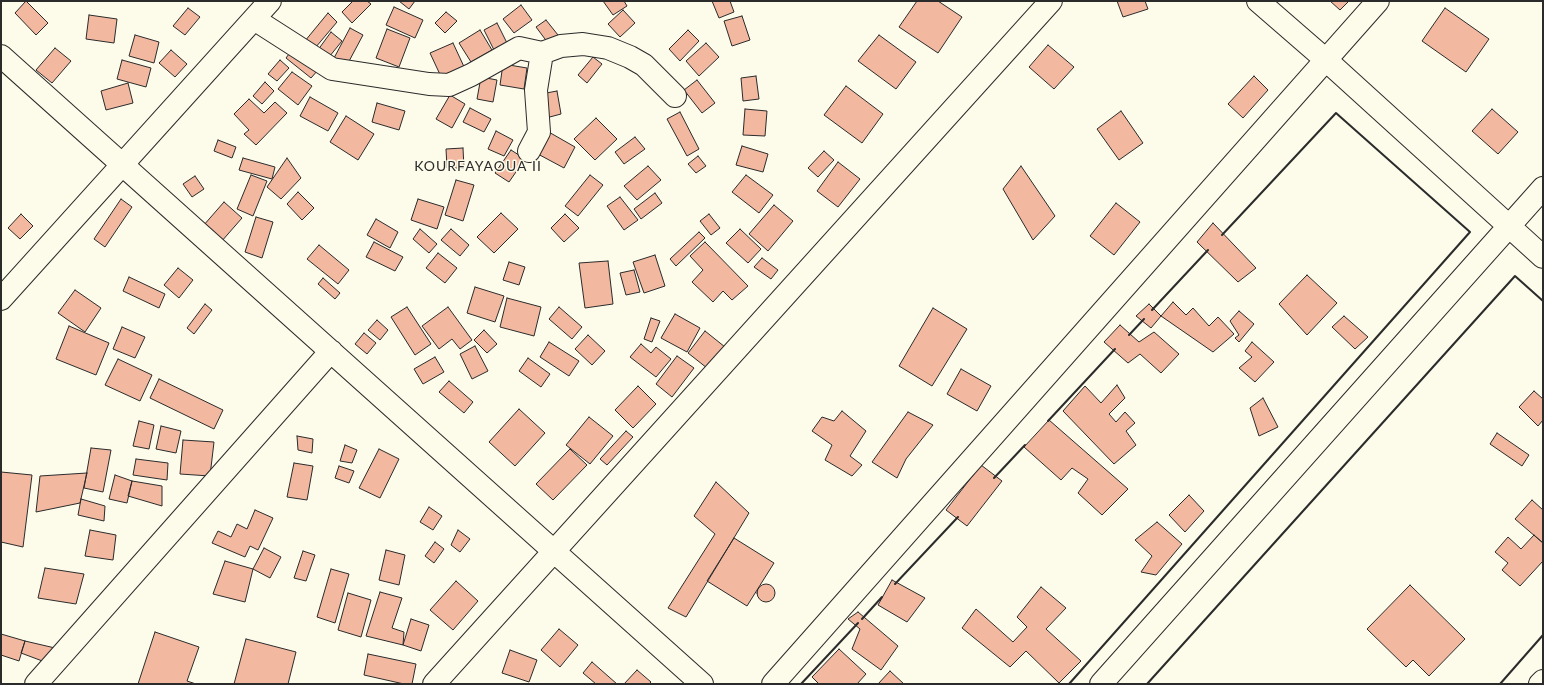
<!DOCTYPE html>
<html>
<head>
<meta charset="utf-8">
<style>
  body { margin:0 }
  #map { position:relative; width:1544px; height:685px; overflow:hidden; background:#fdfbea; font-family:Lato,sans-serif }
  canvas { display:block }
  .frame { position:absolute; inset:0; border:2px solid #2b2b2b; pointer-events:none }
</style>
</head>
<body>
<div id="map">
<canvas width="1544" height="685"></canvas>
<div class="frame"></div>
</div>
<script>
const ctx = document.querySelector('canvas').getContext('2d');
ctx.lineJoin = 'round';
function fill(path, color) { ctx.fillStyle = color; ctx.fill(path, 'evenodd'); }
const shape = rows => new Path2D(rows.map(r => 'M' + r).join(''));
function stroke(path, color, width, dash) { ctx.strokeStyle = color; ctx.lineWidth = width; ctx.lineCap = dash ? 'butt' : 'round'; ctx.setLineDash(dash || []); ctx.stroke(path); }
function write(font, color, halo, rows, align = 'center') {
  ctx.font = font + ' Lato,sans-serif'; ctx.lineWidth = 3; ctx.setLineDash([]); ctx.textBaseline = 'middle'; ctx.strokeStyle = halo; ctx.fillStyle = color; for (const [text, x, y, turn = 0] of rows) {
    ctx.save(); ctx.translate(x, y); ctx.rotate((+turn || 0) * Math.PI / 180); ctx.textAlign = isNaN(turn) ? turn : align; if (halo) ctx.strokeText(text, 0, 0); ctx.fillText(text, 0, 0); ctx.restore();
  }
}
const building = shape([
  [26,1,48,23,36,35,15,13,26,1],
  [353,1,367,1,371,4,352,23,342,12,353,1],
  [399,1,415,1,409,9,399,1],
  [603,1,624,1,627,6,613,15,603,1],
  [712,1,730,1,734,12,719,18,712,1],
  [917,1,938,1,962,17,938,53,899,27,917,1],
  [1117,1,1145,1,1148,9,1123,17,1117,1],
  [1330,1,1349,1,1340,10,1330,1],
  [521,5,532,20,514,33,503,19,521,5],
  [394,7,423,20,415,38,386,25,394,7],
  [188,8,200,17,185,35,173,26,188,8],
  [1445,8,1489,39,1466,72,1422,41,1445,8],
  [623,10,635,23,620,37,608,24,623,10],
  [446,12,457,21,445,33,435,23,446,12],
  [328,13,337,22,310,54,300,47,328,13],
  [89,15,117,19,114,43,86,39,89,15],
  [742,16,750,40,732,46,724,21,742,16],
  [546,20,558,35,548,43,536,27,546,20],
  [497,23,507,43,494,50,484,30,497,23],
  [350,28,363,35,347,65,334,58,350,28],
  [387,29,410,38,399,67,376,58,387,29],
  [480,30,492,50,471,62,459,43,480,30],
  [688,30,699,41,680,61,669,49,688,30],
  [331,32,342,41,325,62,315,54,331,32],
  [135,35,159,42,154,63,129,56,135,35],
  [879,35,916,62,896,89,858,61,879,35],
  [453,43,466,71,443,81,430,53,453,43],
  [706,43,719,57,699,76,686,61,706,43],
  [1048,45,1074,67,1054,89,1029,67,1048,45],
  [55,48,71,61,52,83,36,70,55,48],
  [171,50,187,64,175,77,159,63,171,50],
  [292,50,318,70,311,78,286,58,292,50],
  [593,57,602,64,587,83,578,75,593,57],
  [122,60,151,68,146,87,117,79,122,60],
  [280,60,289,68,277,81,268,74,280,60],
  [503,64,527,68,524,89,500,85,503,64],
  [292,72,312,86,298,105,278,89,292,72],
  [756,76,759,99,743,101,741,78,756,76],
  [1254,76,1268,90,1243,118,1228,104,1254,76],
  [481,77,497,80,493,102,477,99,481,77],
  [697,80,715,103,702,113,684,90,697,80],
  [265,82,274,91,262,104,253,96,265,82],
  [128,83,133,103,106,110,101,91,128,83],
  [846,86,883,114,862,143,824,115,846,86],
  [557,91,561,114,546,118,541,94,557,91],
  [450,95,465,104,452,128,436,119,450,95],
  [310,97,338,113,328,131,300,116,310,97],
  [249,99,264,113,275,102,287,113,256,145,244,134,249,130,234,114,249,99],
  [377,103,405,111,399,130,372,122,377,103],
  [470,108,491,119,484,132,463,122,470,108],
  [745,109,767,111,765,136,743,135,745,109],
  [1492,109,1518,132,1498,154,1472,131,1492,109],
  [1121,111,1143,143,1119,160,1097,129,1121,111],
  [680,112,699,149,687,156,667,119,680,112],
  [346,116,374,134,358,160,330,142,346,116],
  [596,118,617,139,595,160,574,139,596,118],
  [496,131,513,140,504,156,488,149,496,131],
  [547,131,575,147,564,168,536,153,547,131],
  [635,137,645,149,624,164,615,152,635,137],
  [218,140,236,147,232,158,214,151,218,140],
  [742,146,768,154,763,172,736,165,742,146],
  [463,148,464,168,447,168,446,149,463,148],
  [511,150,525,159,509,182,495,173,511,150],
  [824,151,834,160,818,177,808,168,824,151],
  [698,156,706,166,696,173,688,164,698,156],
  [243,158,275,167,272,179,239,170,243,158],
  [287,158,301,178,281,199,267,187,287,158],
  [838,162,860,179,838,207,817,191,838,162],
  [648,166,661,180,637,200,624,186,648,166],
  [1021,166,1055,216,1033,240,1003,189,1021,166],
  [251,175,267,181,253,216,237,209,251,175],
  [590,175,603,185,578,216,565,206,590,175],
  [746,175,773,195,759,213,732,192,746,175],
  [195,176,204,189,192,197,183,184,195,176],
  [456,180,474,185,463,221,445,215,456,180],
  [298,192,314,208,302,220,287,204,298,192],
  [655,193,662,203,641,219,634,209,655,193],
  [620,197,638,220,624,230,607,206,620,197],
  [121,199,132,207,105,247,94,239,121,199],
  [418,199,444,207,437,229,411,220,418,199],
  [224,202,242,218,221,242,203,226,224,202],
  [1116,203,1140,222,1114,255,1090,236,1116,203],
  [774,205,793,221,768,251,749,234,774,205],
  [501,213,518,229,494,253,477,237,501,213],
  [21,214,33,226,20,239,8,228,21,214],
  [565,214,579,228,564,242,551,228,565,214],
  [709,214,720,228,711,235,700,221,709,214],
  [256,217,273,222,262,258,245,252,256,217],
  [376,219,398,232,390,248,367,235,376,219],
  [1213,223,1256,268,1238,282,1197,242,1213,223],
  [420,229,437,244,429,253,413,239,420,229],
  [451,229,469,245,460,256,441,240,451,229],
  [740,229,761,249,748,263,726,243,740,229],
  [699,232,705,238,676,266,670,259,699,232],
  [374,242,403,257,395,271,366,257,374,242],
  [705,242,748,286,732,300,723,291,713,302,692,282,703,270,690,256,705,242],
  [319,245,349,270,338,284,307,259,319,245],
  [438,253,457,268,445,283,426,268,438,253],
  [655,255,665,286,644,293,633,262,655,255],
  [762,258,778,270,771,279,754,267,762,258],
  [608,261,613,304,585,308,579,263,608,261],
  [509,262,525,267,519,285,503,280,509,262],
  [178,268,193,280,179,298,164,285,178,268],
  [634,270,640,292,626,295,620,273,634,270],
  [1307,275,1337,303,1307,335,1279,304,1307,275],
  [129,277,165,294,159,308,123,291,129,277],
  [323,278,340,293,335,299,318,284,323,278],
  [475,287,504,296,495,322,467,313,475,287],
  [75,290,101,308,85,332,58,313,75,290],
  [507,298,541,307,534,336,500,327,507,298],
  [1173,302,1186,315,1193,308,1209,326,1218,317,1234,334,1213,352,1161,316,1173,302],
  [205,304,212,310,194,334,187,328,205,304],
  [1149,304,1161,316,1151,328,1136,316,1149,304],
  [407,307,431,344,415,355,391,317,407,307],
  [448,307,472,340,460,349,452,339,439,349,422,326,448,307],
  [559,307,582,327,572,339,549,319,559,307],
  [933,308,967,329,932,386,899,366,933,308],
  [1239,311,1254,324,1239,342,1235,338,1239,335,1230,321,1239,311],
  [675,314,700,328,687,352,661,338,675,314],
  [1344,316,1368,337,1355,349,1332,327,1344,316],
  [651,318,660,321,652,342,644,339,651,318],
  [377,320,388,330,380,340,368,330,377,320],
  [1120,325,1139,342,1154,332,1179,354,1161,373,1140,354,1128,363,1104,342,1120,325],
  [69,326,109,343,96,375,56,359,69,326],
  [122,327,145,337,135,358,113,349,122,327],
  [484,330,497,344,487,353,474,340,484,330],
  [705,331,725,347,707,368,688,353,705,331],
  [364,333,376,343,367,354,355,344,364,333],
  [588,335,605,351,592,365,575,349,588,335],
  [549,342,579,361,569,376,540,357,549,342],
  [1252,342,1274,362,1255,382,1239,368,1252,357,1245,351,1252,342],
  [641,344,651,353,656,347,671,359,656,377,630,357,641,344],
  [475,346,488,371,472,379,460,354,475,346],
  [677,356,694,368,672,397,656,384,677,356],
  [435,357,444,372,423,384,414,369,435,357],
  [528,358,550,374,541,387,519,371,528,358],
  [118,359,152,375,140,401,105,385,118,359],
  [961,369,991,386,977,411,947,394,961,369],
  [159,379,223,410,214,429,150,398,159,379],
  [449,381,473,402,464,413,439,392,449,381],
  [1117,385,1125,398,1109,414,1116,422,1125,412,1135,423,1126,431,1136,445,1114,464,1063,411,1085,386,1101,403,1117,385],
  [638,386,656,404,633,428,615,410,638,386],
  [1534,391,1543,399,1543,420,1538,426,1519,407,1534,391],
  [1263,398,1278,427,1259,436,1250,408,1263,398],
  [519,409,545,433,515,466,489,442,519,409],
  [842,411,866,431,850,456,862,465,852,476,825,460,832,445,812,431,822,417,834,421,842,411],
  [908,412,933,425,906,459,897,478,872,462,908,412],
  [589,417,613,436,590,464,566,445,589,417],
  [1049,420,1128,489,1102,515,1078,493,1088,479,1072,468,1061,480,1024,447,1049,420],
  [139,421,154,425,149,449,133,446,139,421],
  [161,426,181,431,176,453,156,449,161,426],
  [626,431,633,437,607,465,600,459,626,431],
  [1497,433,1529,455,1522,466,1490,444,1497,433],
  [297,436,313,439,312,453,298,450,297,436],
  [183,440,214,442,210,476,180,474,183,440],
  [345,445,357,450,352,463,340,461,345,445],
  [91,448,111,450,103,492,84,488,91,448],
  [379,449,399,459,380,498,359,488,379,449],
  [570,449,587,465,553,500,536,484,570,449],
  [136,459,168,463,167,480,133,475,136,459],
  [294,463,313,466,307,500,287,497,294,463],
  [981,465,1002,481,967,526,946,510,981,465],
  [339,466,354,471,349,483,335,478,339,466],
  [1,472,32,475,23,547,1,542,1,472],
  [87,473,80,503,36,512,40,476,87,473],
  [115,475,132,481,127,503,109,499,115,475],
  [132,481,162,486,162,506,128,496,132,481],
  [716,482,749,513,686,617,668,608,715,534,694,516,716,482],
  [1189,495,1204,511,1185,532,1169,515,1189,495],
  [81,499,105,506,104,521,78,515,81,499],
  [1532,500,1543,510,1543,543,1515,519,1532,500],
  [429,507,442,516,433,530,420,522,429,507],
  [255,510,273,518,258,550,250,546,245,557,212,543,218,531,231,537,237,524,247,529,255,510],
  [1157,522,1182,544,1156,575,1141,572,1152,556,1135,540,1157,522],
  [90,530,116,535,113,560,85,556,90,530],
  [458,530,470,539,460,552,451,545,458,530],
  [1534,535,1543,543,1543,561,1520,586,1502,570,1508,563,1495,552,1508,537,1521,549,1534,535],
  [734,538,774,563,747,606,707,581,734,538],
  [435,542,444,549,434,563,425,556,435,542],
  [264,548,281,557,270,578,253,569,264,548],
  [386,550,405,555,399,585,379,580,386,550],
  [303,551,315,555,306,581,294,578,303,551],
  [225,561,253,569,245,602,213,594,225,561],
  [45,568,84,574,76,604,38,598,45,568],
  [331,569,349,574,335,623,317,617,331,569],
  [892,580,925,598,907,622,878,605,892,580],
  [456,581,478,601,453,630,430,610,456,581],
  '757 593a9 9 0 1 1 18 0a9 9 0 1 1-18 0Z',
  [1410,585,1465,639,1429,676,1413,660,1406,667,1367,629,1410,585],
  [1041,587,1066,608,1046,629,1081,661,1059,683,1026,651,1010,667,962,628,976,609,1013,642,1027,627,1017,617,1041,587],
  [380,592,402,598,392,628,404,632,403,645,366,636,380,592],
  [348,593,371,600,361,637,338,630,348,593],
  [858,612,898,646,881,670,852,649,860,629,848,619,858,612],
  [411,619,429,625,421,651,403,645,411,619],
  [559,629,578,645,560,667,541,650,559,629],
  [155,632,199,647,187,681,196,684,138,684,155,632],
  [1,634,25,641,19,661,1,655,1,634],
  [246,639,296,652,288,684,234,684,246,639],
  [25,641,55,648,45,662,21,653,25,641],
  [839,649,866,674,857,684,819,684,812,677,839,649],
  [510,650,537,660,529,682,502,673,510,650],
  [368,654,416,664,412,684,404,684,364,675,368,654],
  [592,662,617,684,596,684,583,673,592,662],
  [637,670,651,682,649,684,624,684,637,670],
  [890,671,904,684,878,684,890,671]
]);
fill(building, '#f2b8a0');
stroke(building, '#2b2b2b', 1);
const minor = shape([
  [1258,1,1326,60,1543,257],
  [254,19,332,69,429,84,449,85,471,75,519,48,542,53,561,46,583,44,608,48,630,57,644,65,675,96],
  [1,56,702,684],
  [529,151,539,132,536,90,542,53],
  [1,299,270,1],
  [36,684,331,351],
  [434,684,1051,1],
  [773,684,1378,1],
  [1101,684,1543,188],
  [1540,684,1543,681]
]);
stroke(minor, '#2b2b2b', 24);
stroke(minor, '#fdfbea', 22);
stroke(shape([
  [1152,310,1208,250],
  [1129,335,1144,319],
  [1048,421,1115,349],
  [994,478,1025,445],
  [895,584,958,517],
  [862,619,882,597],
  [801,684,858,623],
  [1069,684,1470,232,1336,113,1222,235],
  [1147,684,1515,276,1543,301],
  [1500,684,1543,635]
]), '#2b2b2b', 2);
ctx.letterSpacing = '1px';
write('14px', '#2b2b2b', '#fdfbea', [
  ["KOURFAYAOUA II",478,166]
]);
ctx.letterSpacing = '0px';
</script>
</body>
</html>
